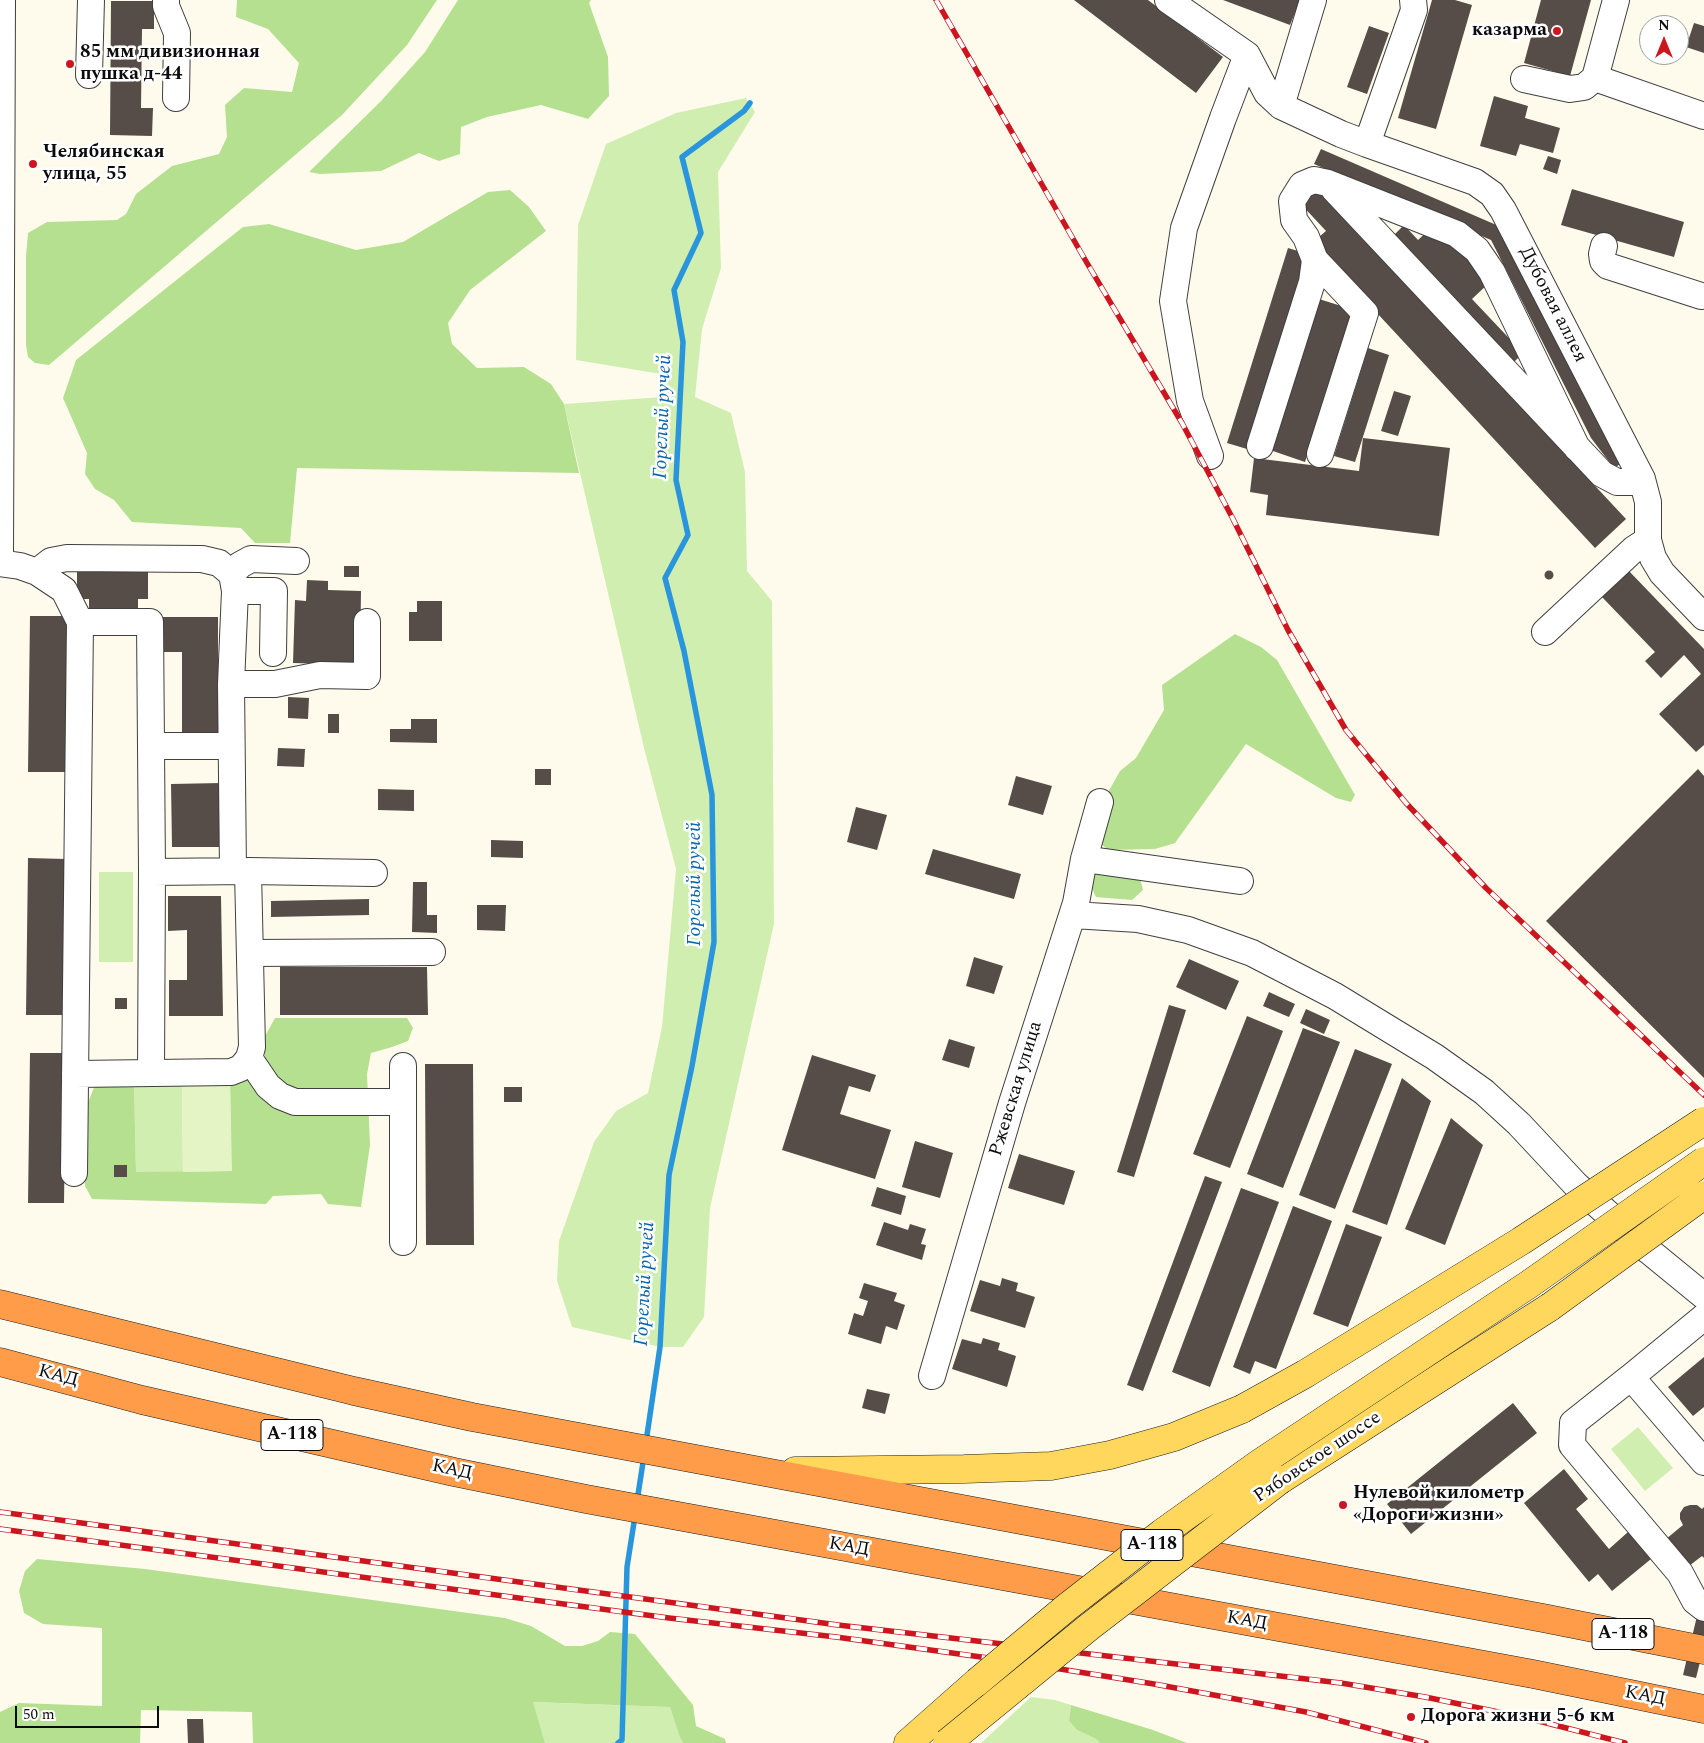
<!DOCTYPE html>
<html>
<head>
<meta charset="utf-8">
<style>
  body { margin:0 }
  #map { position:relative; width:1704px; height:1743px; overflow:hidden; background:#fffbec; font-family:Spectral,serif }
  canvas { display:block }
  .north { position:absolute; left:1639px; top:15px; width:50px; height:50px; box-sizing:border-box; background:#fff; border:1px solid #9e9e9e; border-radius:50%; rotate:0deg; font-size:14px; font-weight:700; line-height:20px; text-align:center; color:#0c0c0c }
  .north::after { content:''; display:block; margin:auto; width:18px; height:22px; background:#cc151f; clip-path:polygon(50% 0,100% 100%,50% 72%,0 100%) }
  .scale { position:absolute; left:15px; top:1706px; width:144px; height:22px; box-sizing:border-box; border:2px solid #0c0c0c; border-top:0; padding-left:6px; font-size:15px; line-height:18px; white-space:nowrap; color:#0c0c0c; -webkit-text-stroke:4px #fff; paint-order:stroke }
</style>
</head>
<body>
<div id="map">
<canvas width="1704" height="1743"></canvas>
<div class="north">N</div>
<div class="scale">50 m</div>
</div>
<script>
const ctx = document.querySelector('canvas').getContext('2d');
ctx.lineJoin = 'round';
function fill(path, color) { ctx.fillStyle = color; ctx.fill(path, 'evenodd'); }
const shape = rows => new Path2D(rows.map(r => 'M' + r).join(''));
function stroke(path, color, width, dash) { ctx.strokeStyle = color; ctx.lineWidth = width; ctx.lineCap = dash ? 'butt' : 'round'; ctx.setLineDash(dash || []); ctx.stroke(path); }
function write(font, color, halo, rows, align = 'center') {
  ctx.font = font + ' Spectral,serif'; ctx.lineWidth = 5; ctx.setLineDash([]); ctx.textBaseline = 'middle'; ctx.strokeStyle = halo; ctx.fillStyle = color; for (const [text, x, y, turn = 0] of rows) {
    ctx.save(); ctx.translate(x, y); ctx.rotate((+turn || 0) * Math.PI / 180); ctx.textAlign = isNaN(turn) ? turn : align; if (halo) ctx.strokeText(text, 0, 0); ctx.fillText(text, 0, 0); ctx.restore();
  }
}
fill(shape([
  [746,98,755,112,718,172,721,268,702,329,695,397,731,413,745,472,747,571,772,601,774,924,710,1208,704,1317,683,1347,660,1347,572,1327,557,1281,559,1241,594,1142,616,1111,648,1093,662,1027,676,869,644,748,564,404,662,397,667,375,576,360,578,225,606,144,676,113],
  [99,872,133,872,133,962,99,962],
  [182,1081,183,1172,136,1173,134,1082],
  [1638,1427,1673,1468,1645,1491,1611,1449],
  [1031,1697,1055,1700,1071,1705,1069,1721,1077,1730,1096,1739,1100,1743,981,1743],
  [532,1702,670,1707,679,1735,683,1743,545,1743]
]), '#d1eeb1');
fill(shape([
  [237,0,437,0,407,45,342,115,49,365,35,363,28,357,26,345,26,256,28,233,47,222,117,220,126,214,136,194,172,166,219,154,227,137,225,105,244,88,292,92,299,63,268,29,236,17],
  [458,0,591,0,589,3,608,57,609,96,588,119,541,105,487,117,461,127,460,154,439,161,419,153,381,171,320,174,309,172,381,101,425,52],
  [510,190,529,207,546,231,470,290,448,323,452,344,477,368,524,367,551,384,564,404,579,473,297,468,290,543,255,543,241,528,132,522,114,500,95,489,85,474,87,453,63,398,76,360,243,227,269,224,356,250,403,242,488,192],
  [1235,634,1261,647,1277,660,1355,795,1351,802,1336,798,1246,744,1175,843,1155,849,1108,850,1098,841,1106,796,1120,771,1136,758,1164,710,1162,685],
  [1091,873,1140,878,1143,890,1132,900,1096,897,1090,885],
  [275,1018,407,1018,413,1028,408,1041,392,1047,371,1053,367,1074,370,1145,361,1207,328,1204,321,1194,273,1196,266,1204,92,1199,85,1186,84,1174,85,1110,95,1085,134,1082,136,1172,231,1171,230,1080,265,1062,264,1038],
  [37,1559,145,1569,505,1618,531,1626,565,1646,582,1646,598,1641,610,1632,635,1634,693,1705,696,1726,725,1739,726,1743,683,1743,679,1735,670,1707,533,1702,545,1743,253,1743,252,1712,141,1710,140,1743,0,1743,0,1712,19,1703,102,1706,102,1628,43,1624,24,1613,19,1591,25,1571],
  [1071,1705,1153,1730,1187,1743,1100,1743,1096,1739,1077,1730,1069,1721]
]), '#b4e08f');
fill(shape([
  [230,1080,232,1171,183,1172,182,1081]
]), '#e4f4c4');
stroke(shape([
  [646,1442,660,1347,669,1175,692,1066,714,942,712,795,684,651,665,578,688,535,676,480,683,342,674,290,701,233,682,157,744,111,750,103],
  [637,1501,644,1456],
  [618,1743,622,1740,627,1567,635,1516]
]), '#2995dc', 5.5);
fill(shape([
  [1074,0,1148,0,1223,57,1196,93],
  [1223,0,1300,0,1290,25],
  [1432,0,1455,0,1472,5,1436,129,1398,118],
  [1541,0,1591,0,1570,76,1524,63],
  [111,1,154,1,154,29,142,29,141,108,153,108,152,136,110,135],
  [1694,23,1704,26,1704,53,1686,47],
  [1369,26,1389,33,1367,94,1347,87],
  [1494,96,1528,106,1525,118,1560,128,1553,153,1520,144,1516,156,1480,146],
  [1321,149,1501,227,1625,461,1614,468,1591,438,1491,240,1314,164],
  [1548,156,1561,160,1557,174,1543,169],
  [1316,187,1626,519,1595,548,1312,243,1326,231,1299,202],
  [1572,189,1684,222,1674,257,1561,225],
  [1404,225,1418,240,1431,228,1450,239,1490,282,1472,299,1523,353,1511,365,1392,237],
  [1288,248,1308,254,1247,449,1227,443],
  [1319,299,1354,310,1305,462,1270,450],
  [1368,348,1389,355,1355,462,1334,456],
  [1394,391,1411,396,1398,436,1381,431],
  [1363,438,1450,448,1439,536,1266,515,1268,495,1250,492,1254,458,1359,471],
  [344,566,359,566,359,577,344,577],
  [77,569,148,569,148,599,138,599,138,611,89,611,89,599,77,599],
  [1628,570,1704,649,1704,745,1696,752,1659,714,1701,674,1684,655,1661,678,1645,661,1655,652,1601,596],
  '1544.5 575a4.5 4.5 0 1 1 9 0a4.5 4.5 0 1 1-9 0Z',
  [307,580,328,581,328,590,361,591,360,665,293,663,295,600,306,601],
  [417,601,442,601,442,641,409,641,409,612,417,612],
  [30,616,68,616,66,772,28,772],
  [161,617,218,617,218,737,182,737,182,652,161,652],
  [288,697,309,698,308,719,288,718],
  [328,714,339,714,339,733,328,733],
  [411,719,437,719,437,743,390,742,390,729,411,729],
  [278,748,305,749,304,767,277,766],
  [535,769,551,769,551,785,535,785],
  [1698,769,1704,776,1704,1078,1546,921],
  [1016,776,1052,786,1043,815,1008,805],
  [221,783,221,847,172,847,171,784],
  [378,789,414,790,414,811,378,810],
  [856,807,887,815,877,850,847,842],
  [491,840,523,841,523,858,491,857],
  [933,849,1021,874,1014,899,925,874],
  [28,858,66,859,64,1015,26,1015],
  [413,882,427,882,427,915,437,915,437,933,412,932],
  [168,896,221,896,223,1016,169,1016,169,980,187,980,187,930,168,931],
  [369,899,369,915,271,917,271,901],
  [477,905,506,905,505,931,477,930],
  [974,957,1003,966,994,994,966,986],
  [1189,959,1239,981,1226,1010,1176,987],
  [280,967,427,967,428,1015,280,1015],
  [1269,992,1295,1004,1289,1017,1263,1006],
  [115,998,127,998,127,1009,115,1009],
  [1169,1005,1186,1010,1134,1177,1117,1172],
  [1306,1009,1330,1020,1324,1034,1300,1023],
  [1247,1016,1283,1031,1230,1168,1193,1154],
  [1303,1028,1340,1042,1283,1188,1247,1174],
  [949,1039,975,1047,969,1068,942,1060],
  [1355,1049,1392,1064,1335,1209,1299,1195],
  [30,1053,66,1053,64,1203,28,1203],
  [812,1055,876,1075,870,1092,849,1086,840,1114,891,1130,875,1179,782,1150],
  [425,1064,473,1064,474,1245,426,1245],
  [1402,1078,1431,1101,1387,1225,1352,1212],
  [504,1087,522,1087,522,1102,504,1102],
  [1451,1118,1483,1145,1445,1245,1405,1229],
  [915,1141,953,1153,940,1198,902,1187],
  [1019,1154,1075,1171,1064,1205,1008,1188],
  [114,1165,127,1165,127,1177,114,1177],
  [1205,1176,1222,1182,1143,1391,1127,1385],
  [877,1187,906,1196,901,1215,871,1206],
  [1241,1188,1279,1202,1210,1387,1172,1372],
  [1293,1206,1332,1221,1276,1369,1255,1361,1250,1374,1233,1367],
  [884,1222,908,1230,910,1224,926,1229,921,1244,926,1245,922,1260,876,1245],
  [1346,1224,1382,1237,1348,1327,1313,1314],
  [1002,1278,1018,1283,1016,1291,1035,1297,1025,1328,970,1311,980,1280,1000,1286],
  [864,1283,897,1293,894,1301,905,1305,897,1330,886,1326,881,1344,848,1334,854,1313,863,1316,868,1301,859,1298],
  [983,1338,1000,1343,998,1350,1016,1356,1007,1387,952,1369,962,1339,981,1344],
  [1704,1357,1704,1407,1693,1416,1668,1387],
  [867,1389,890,1394,885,1414,862,1408],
  [1513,1403,1537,1433,1411,1534,1387,1504],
  [1564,1469,1588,1499,1576,1509,1609,1549,1628,1532,1651,1559,1612,1591,1598,1574,1589,1582,1524,1503],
  [1690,1505,1697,1505,1702,1509,1704,1507,1704,1558,1702,1556,1689,1566,1666,1539,1683,1525,1680,1519,1680,1513,1684,1507],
  [1697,1616,1704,1617,1704,1655,1702,1654,1696,1678,1683,1675],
  [187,1719,203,1719,204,1743,188,1743]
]), '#564d48');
const minor = shape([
  [166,0,166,6,177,33,176,98],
  [1168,0,1247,55,1267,93,1281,106,1341,134,1367,144,1475,182,1492,194,1503,210,1642,479,1648,502,1648,540,1653,558,1662,573,1704,617],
  [89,75,91,0],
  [1595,78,1704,116],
  [1524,79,1570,89,1584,87,1595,78,1616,0],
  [1281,106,1313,0],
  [1367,144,1414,10,1413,0],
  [1334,189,1602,474,1617,482,1631,482,1642,479],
  [1604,246,1602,254,1603,261,1608,266,1701,296],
  [1260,446,1312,282,1315,260],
  [1320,454,1365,313,1315,260,1306,237,1294,220,1292,201,1302,185,1314,180,1328,183,1457,234,1477,250,1492,272,1577,448],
  [1210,456,1190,401,1173,301,1184,228,1223,118,1247,55],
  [0,557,2,0],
  [0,563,20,566,37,572,64,590,80,622,74,1173],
  [37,572,51,561,67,558,202,559,219,563,232,574,235,591,231,684,233,871],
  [232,574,240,565,251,559,296,561],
  [235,591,274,591,273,653],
  [80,622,150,622,152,872,151,1073],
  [1545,632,1634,549,1648,540],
  [231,684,275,684,320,675,367,676,367,622],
  [151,746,231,746],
  [1084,859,1240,881],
  [152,872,248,871,374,873],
  [1073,915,1138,919,1188,930,1252,953,1335,996,1435,1057,1484,1092,1519,1124,1576,1185,1649,1251,1704,1296],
  [250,953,432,952],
  [249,1058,268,1086,280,1096,295,1102,403,1102],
  [403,1066,403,1242],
  [75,1074,231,1072,241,1068,249,1058,252,1047,248,871],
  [932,1376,1012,1103,1076,903,1084,859,1100,802],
  [1631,1377,1704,1317],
  [1704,1462,1631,1377,1573,1423,1572,1445,1680,1573,1695,1601,1704,1608]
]);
const major = shape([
  [795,1471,964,1469,1051,1466,1110,1455,1174,1437,1242,1409],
  [1280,1480,1550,1307],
  [908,1743,977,1682]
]);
const highway = shape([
  [0,1304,354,1391,472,1417,1543,1618,1704,1650],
  [0,1362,142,1400,454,1472,586,1499,1533,1674,1704,1709]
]);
stroke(minor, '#3f3f3f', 28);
stroke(major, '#1d1d1d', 29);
stroke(highway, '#1d1d1d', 29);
stroke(minor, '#fff', 26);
stroke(major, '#ffd75c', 28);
stroke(highway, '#ff9c4a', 28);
const rail = shape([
  [936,0,1087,263,1182,423,1233,519,1288,630,1346,730,1406,803,1486,888,1704,1095],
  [0,1512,838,1625,1341,1683,1425,1697,1523,1717,1625,1743],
  [0,1529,669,1618,836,1637,1010,1661,1154,1684,1306,1712,1426,1743]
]);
stroke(rail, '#cc151f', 5.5);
stroke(rail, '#fff', 4, [11]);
const majorBridge = shape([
  [1550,1307,1704,1195],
  [1242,1409,1305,1374,1521,1241,1704,1121],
  [977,1682,1067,1607,1162,1533,1260,1463,1528,1285,1704,1161],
  [947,1743,1089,1627,1280,1480]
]);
stroke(majorBridge, '#1d1d1d', 29, []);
stroke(majorBridge, '#ffd75c', 28);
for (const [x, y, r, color] of [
  [1557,31,5,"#cc151f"],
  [70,64,5,"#cc151f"],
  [33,164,5,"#cc151f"],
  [1343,1505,5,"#cc151f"],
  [1411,1717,5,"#cc151f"]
]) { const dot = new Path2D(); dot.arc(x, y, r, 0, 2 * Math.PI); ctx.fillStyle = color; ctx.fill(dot); stroke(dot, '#fff', 2); }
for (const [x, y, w] of [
  [292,1435,62],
  [1152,1545,62],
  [1623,1634,62]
]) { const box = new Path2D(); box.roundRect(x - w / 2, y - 15.5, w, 31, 4); ctx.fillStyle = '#fff'; ctx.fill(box); stroke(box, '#0c0c0c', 1); }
write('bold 18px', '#0c0c0c', null, [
  ["А-118",292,1435],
  ["А-118",1152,1545],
  ["А-118",1623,1634]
]);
write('bold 19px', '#0c0c0c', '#fff', [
  ["казарма",1547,31,"right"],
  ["85 мм дивизионная",80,53],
  ["пушка д-44",80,75],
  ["Челябинская",43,153],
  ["улица, 55",43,175],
  ["Нулевой километр",1353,1494],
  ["«Дороги жизни»",1353,1516],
  ["Дорога жизни 5-6 км",1421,1717]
], 'left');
write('19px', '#0c0c0c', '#fff', [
  ["Дубовая аллея",1552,305,63],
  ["Ржевская улица",1017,1089,-73],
  ["КАД",58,1377,15],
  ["Рябовское шоссе",1318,1458,-34],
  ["КАД",452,1471,12],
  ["КАД",849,1548,10],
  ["КАД",1247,1622,10],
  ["КАД",1645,1697,11]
]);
write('italic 20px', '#0865ac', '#fff', [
  ["Горелый ручей",664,417,-88],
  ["Горелый ручей",696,884,-90],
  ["Горелый ручей",646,1284,-87]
]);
</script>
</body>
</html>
